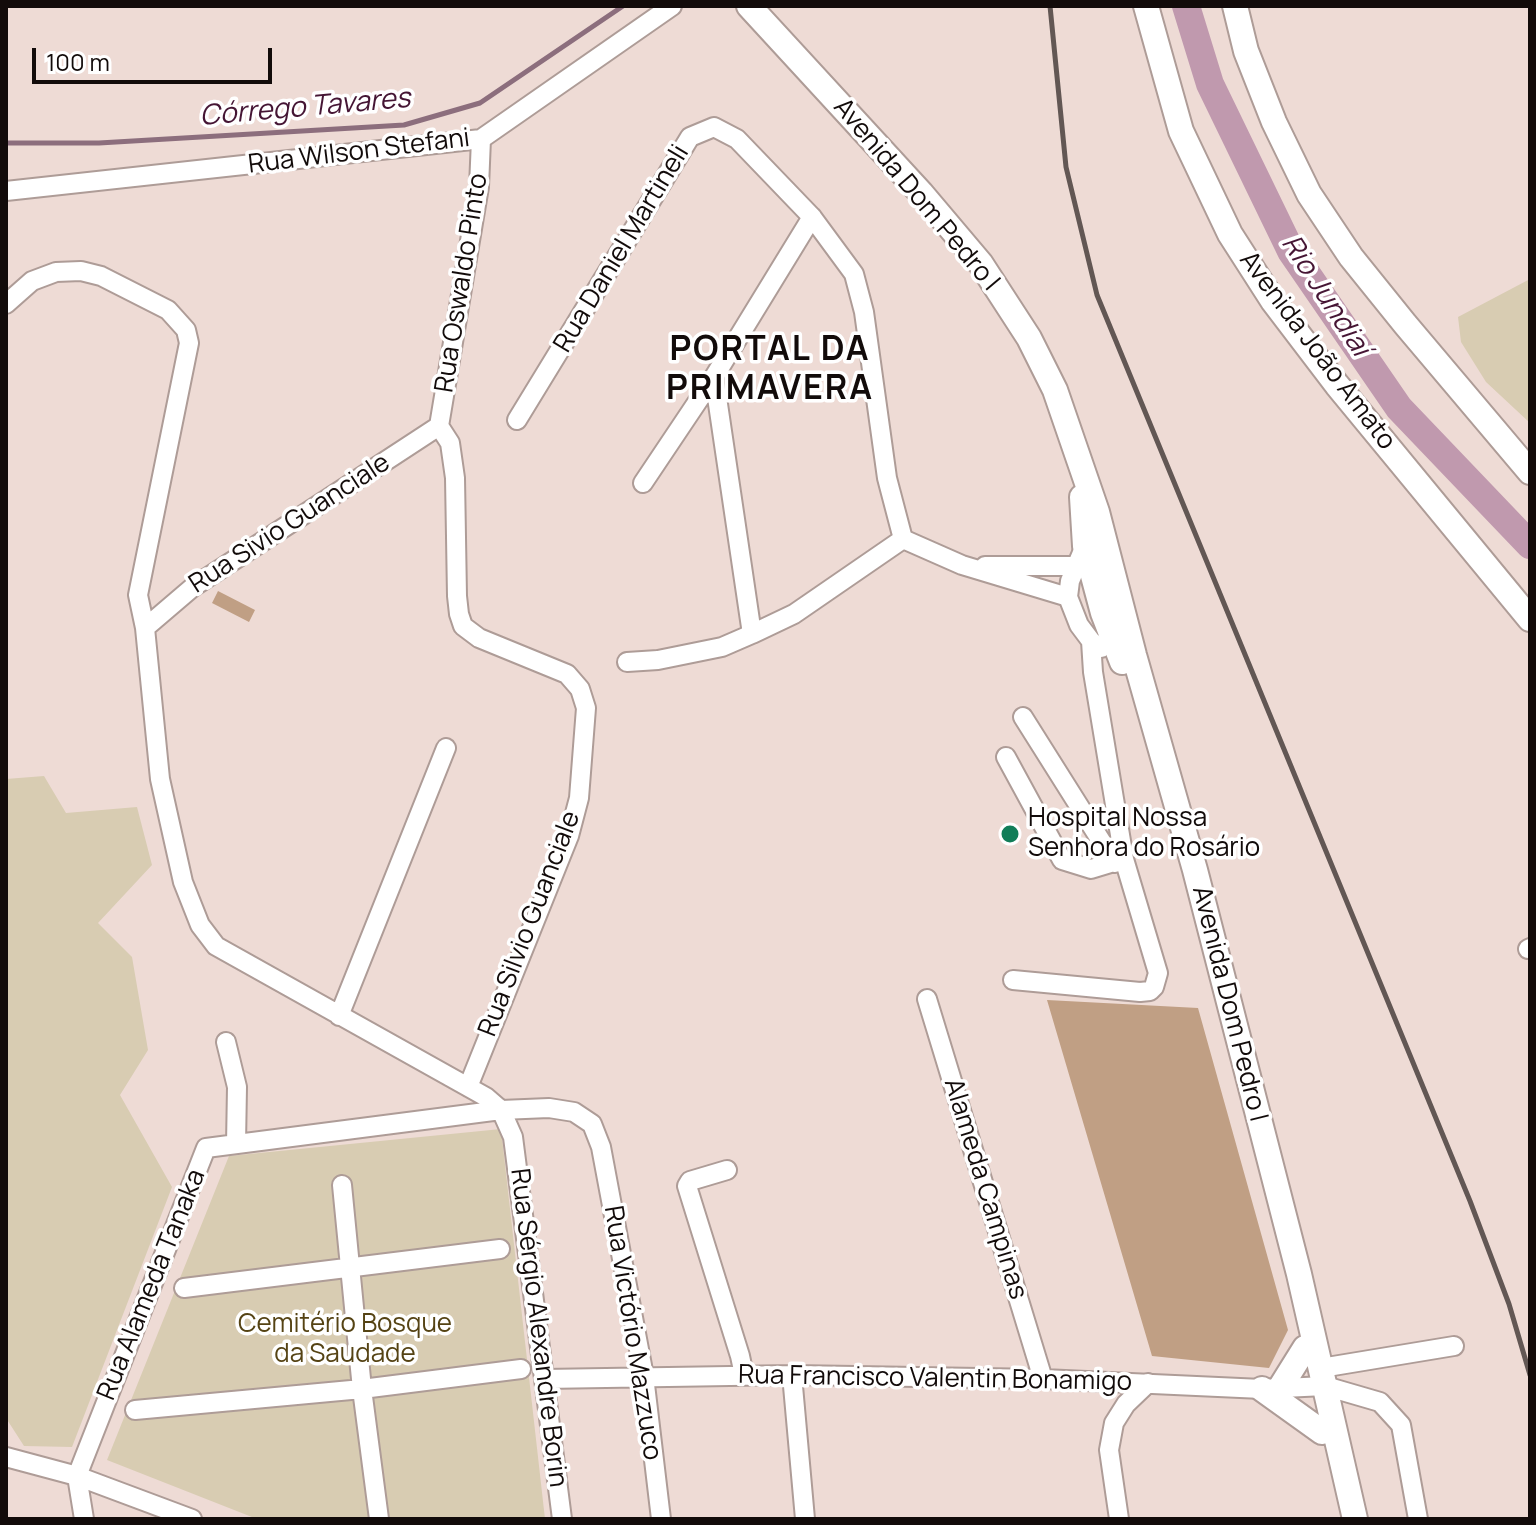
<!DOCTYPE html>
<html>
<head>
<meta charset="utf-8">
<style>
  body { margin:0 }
  #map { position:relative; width:1536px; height:1525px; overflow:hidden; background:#eedbd5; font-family:Manrope,sans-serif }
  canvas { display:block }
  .frame { position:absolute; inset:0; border:8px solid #120b0a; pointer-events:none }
  .scale { position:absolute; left:32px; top:48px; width:240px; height:36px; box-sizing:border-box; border:4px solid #120b0a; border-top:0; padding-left:10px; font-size:24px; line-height:28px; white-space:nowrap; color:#120b0a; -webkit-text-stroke:6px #fff; paint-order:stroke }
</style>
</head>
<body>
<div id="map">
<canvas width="1536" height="1525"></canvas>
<div class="frame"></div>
<div class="scale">100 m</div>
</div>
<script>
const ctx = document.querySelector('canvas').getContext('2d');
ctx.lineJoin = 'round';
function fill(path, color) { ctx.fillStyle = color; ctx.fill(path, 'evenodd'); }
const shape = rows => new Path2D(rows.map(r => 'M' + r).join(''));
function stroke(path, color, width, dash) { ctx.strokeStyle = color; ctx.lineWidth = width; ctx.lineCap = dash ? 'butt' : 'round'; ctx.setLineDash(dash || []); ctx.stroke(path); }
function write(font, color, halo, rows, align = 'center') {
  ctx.font = font + ' Manrope,sans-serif'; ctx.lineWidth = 7; ctx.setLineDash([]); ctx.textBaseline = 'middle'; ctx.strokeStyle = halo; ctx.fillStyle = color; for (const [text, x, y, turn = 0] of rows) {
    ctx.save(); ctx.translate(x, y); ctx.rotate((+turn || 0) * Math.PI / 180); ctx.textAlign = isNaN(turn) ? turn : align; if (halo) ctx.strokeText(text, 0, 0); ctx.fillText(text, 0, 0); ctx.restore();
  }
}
fill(shape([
  [1530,279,1530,423,1486,382,1461,342,1458,317],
  [44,776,66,813,137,807,152,865,98,923,132,957,148,1050,120,1095,172,1187,72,1447,24,1446,6,1418,6,779],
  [501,1129,545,1519,257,1519,107,1460,229,1156]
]), '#d8ccb2');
stroke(shape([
  [6,143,99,143,404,125,480,103,623,6]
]), '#8c6e7d', 5);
stroke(shape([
  [1186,6,1210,84,1291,251,1399,408,1530,545]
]), '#c099ae', 28);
fill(shape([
  [218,591,255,610,249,622,212,603],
  [1047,1000,1198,1008,1288,1330,1269,1368,1152,1356]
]), '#c09f84');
const minor = shape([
  [6,191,481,139,672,6],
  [6,304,32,281,56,272,81,271,101,276,168,310,186,330,189,343,138,595,145,628,160,779,183,882,200,925,216,946,486,1097,501,1110,513,1137,562,1519],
  [714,377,752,634],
  [517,420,690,137,714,127,737,139,812,217,854,274,864,312,887,478,903,539],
  [439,426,450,443,455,478,457,596,459,614,463,626,479,638,567,674,580,689,586,708,579,798,569,836,468,1087],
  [439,426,479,187,481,139],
  [643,483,714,377,812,217],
  [903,539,962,565,1068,597],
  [1087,541,1070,581,1068,597,1079,625,1091,641,1101,648],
  [985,566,1076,566],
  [145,628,193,587,439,426],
  [627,662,658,660,722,647,752,634,794,614,903,539],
  [1023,717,1115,863],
  [1006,757,1062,860,1091,869,1124,859,1093,672,1091,641],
  [1528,949,1530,948],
  [1013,980,1140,992,1150,991,1154,987,1158,973,1124,859],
  [927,999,1043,1379],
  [339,1016,446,748],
  [226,1042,237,1087,236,1144],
  [727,1170,690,1181,687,1186,740,1356,744,1375],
  [342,1185,362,1389,379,1519],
  [184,1288,500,1249],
  [1321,1368,1454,1346],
  [792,1375,805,1519],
  [544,1379,792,1375,1043,1379,1262,1389,1325,1386,1380,1402,1401,1425,1418,1519],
  [135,1410,362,1389,521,1369],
  [6,1457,77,1476,192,1519],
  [77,1476,206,1148,501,1110,549,1108,574,1112,592,1124,601,1147,644,1376,661,1519],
  [77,1476,84,1519],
  [1119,1519,1109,1450,1114,1423,1126,1404,1148,1383]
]);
const major = shape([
  [749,6,921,193,981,264,1029,338,1055,390,1097,512,1134,655,1195,870,1299,1274,1355,1519],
  [1146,6,1181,131,1230,234,1273,301,1337,385,1530,619],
  [1235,6,1246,51,1274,122,1309,194,1351,257,1405,324,1530,472],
  [1082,497,1085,546,1103,613,1122,662],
  [1280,1388,1305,1348],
  [1262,1389,1322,1432]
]);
stroke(minor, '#ae9c97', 22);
stroke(major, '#ae9c97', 28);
stroke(minor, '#fff', 18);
stroke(major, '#fff', 24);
stroke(shape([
  [1050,6,1066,167,1097,295,1470,1201,1509,1304,1530,1375]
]), '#625754', 5);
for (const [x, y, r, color] of [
  [1010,834,10,"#117d58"]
]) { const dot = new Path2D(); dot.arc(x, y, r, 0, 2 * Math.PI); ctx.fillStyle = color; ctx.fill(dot); stroke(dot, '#fff', 3); }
write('26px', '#120b0a', '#fff', [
  ["Rua Wilson Stefani",359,152,-7],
  ["Avenida Dom Pedro I",916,195,50],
  ["Rua Daniel Martineli",622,249,-59],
  ["Rua Oswaldo Pinto",462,283,-81],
  ["Avenida João Amato",1317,351,53],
  ["Rua Sivio Guanciale",290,524,-33],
  ["Rua Silvio Guanciale",530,924,-69],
  ["Avenida Dom Pedro I",1229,1004,76],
  ["Alameda Campinas",985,1189,73],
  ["Rua Alameda Tanaka",152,1285,-68],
  ["Rua Sérgio Alexandre Borin",538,1328,83],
  ["Rua Victório Mazzuco",632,1333,81],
  ["Rua Francisco Valentin Bonamigo",935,1379,1]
]);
write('26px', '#120b0a', '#fff', [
  ["Hospital Nossa",1028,819],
  ["Senhora do Rosário",1028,849]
], 'left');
write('26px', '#554314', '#fff', [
  ["Cemitério Bosque",345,1325],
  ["da Saudade",345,1355]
]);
write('italic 28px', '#451534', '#fff', [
  ["Córrego Tavares",305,108,-5],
  ["Rio Jundiaí",1325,296,57]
]);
ctx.letterSpacing = '2px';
write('bold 34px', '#120b0a', '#fff', [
  ["PORTAL DA",770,350],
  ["PRIMAVERA",770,389]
]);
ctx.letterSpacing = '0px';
</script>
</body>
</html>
